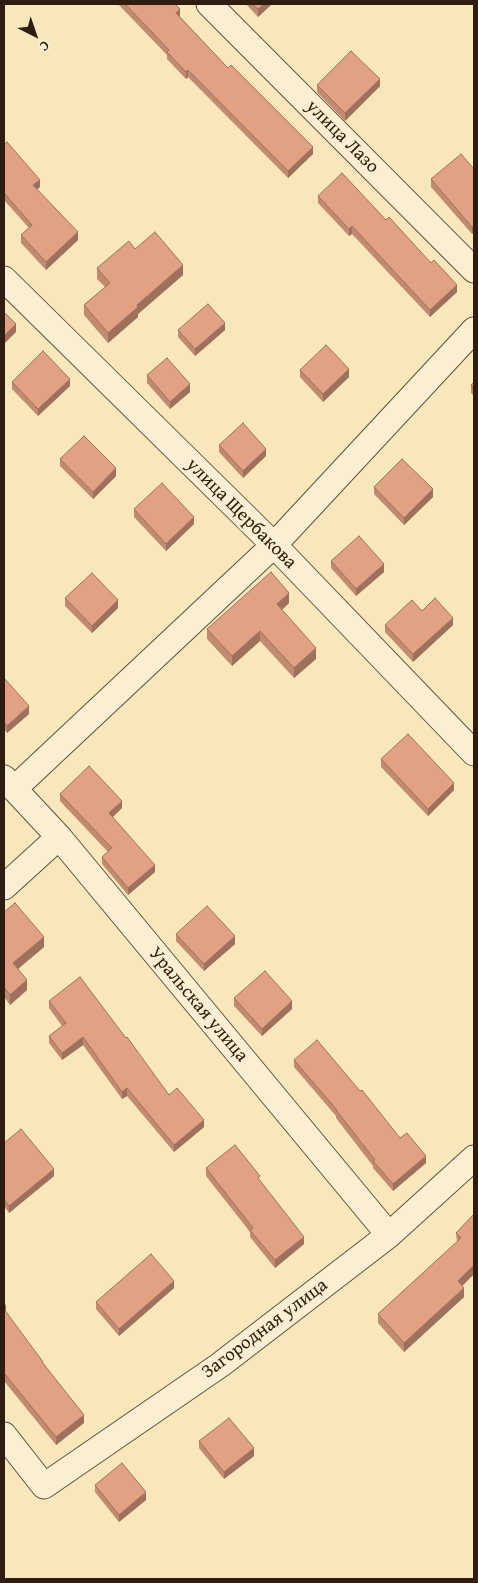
<!DOCTYPE html>
<html>
<head>
<meta charset="utf-8">
<style>
  body { margin:0 }
  #map { position:relative; width:478px; height:1583px; overflow:hidden; background:#f7e7ba; font-family:"Gentium Book Plus",serif }
  canvas { display:block }
  .frame { position:absolute; inset:0; border:5px solid #301d11; pointer-events:none }
  .north { position:absolute; left:10px; top:10px; width:50px; height:50px; -webkit-text-stroke:4px #faefd2; paint-order:stroke; rotate:139deg; font-size:14px; font-weight:700; line-height:20px; text-align:center; color:#301d11 }
  .north::after { content:''; display:block; margin:auto; width:18px; height:22px; background:#301d11; clip-path:polygon(50% 0,100% 100%,50% 72%,0 100%) }
</style>
</head>
<body>
<div id="map">
<canvas width="478" height="1583"></canvas>
<div class="frame"></div>
<div class="north">С</div>
</div>
<script>
const ctx = document.querySelector('canvas').getContext('2d');
ctx.lineJoin = 'round';
const shape = rows => new Path2D(rows.map(r => 'M' + r).join(''));
function stroke(path, color, width, dash) { ctx.strokeStyle = color; ctx.lineWidth = width; ctx.lineCap = dash ? 'butt' : 'round'; ctx.setLineDash(dash || []); ctx.stroke(path); }
function fill(path, color) { ctx.fillStyle = color; ctx.fill(path, 'evenodd'); }
function write(font, color, halo, rows, align = 'center') {
  ctx.font = font + ' "Gentium Book Plus",serif'; ctx.lineWidth = 5; ctx.setLineDash([]); ctx.textBaseline = 'middle'; ctx.strokeStyle = halo; ctx.fillStyle = color; for (const [text, x, y, turn = 0] of rows) {
    ctx.save(); ctx.translate(x, y); ctx.rotate((+turn || 0) * Math.PI / 180); ctx.textAlign = isNaN(turn) ? turn : align; if (halo) ctx.strokeText(text, 0, 0); ctx.fillText(text, 0, 0); ctx.restore();
  }
}
const minor = shape([
  [209,4,474,270],
  [4,279,274,545,474,753],
  [4,778,59,837,389,1235],
  [14,789,274,545,474,330],
  [4,887,59,837],
  [4,1435,44,1486,220,1365,389,1235,474,1158]
]);
stroke(minor, '#62503b', 27);
stroke(minor, '#faefd2', 25);
fill(shape([
  [118,4,175,4,180,17,228,68,313,154,288,178,188,77,186,79,167,59,167,55],
  [246,4,272,4,258,17],
  [317,85,380,86,345,121,317,92],
  [4,145,40,187,37,189,78,240,46,270,21,243,21,235,29,228,4,200],
  [474,169,472,234,431,187,431,179],
  [318,196,386,220,457,292,430,317,352,234,349,236,318,203],
  [135,249,183,275,138,314,138,317,108,343,84,315,84,305,105,287,97,279,97,268],
  [178,330,225,330,195,356,178,337],
  [300,370,349,377,323,402,300,377],
  [147,375,190,392,170,409,147,383],
  [12,382,70,386,38,416,12,389],
  [474,382,474,396,471,393,471,385],
  [219,445,266,456,243,478,219,452],
  [60,459,116,476,93,499,60,466],
  [374,487,433,497,404,525,374,494],
  [134,509,194,524,166,551,134,517],
  [331,561,384,572,356,596,331,568],
  [65,598,118,608,92,633,65,606],
  [289,603,282,610,316,659,294,678,260,641,232,666,207,639,207,629],
  [422,611,453,625,413,662,385,632,385,625],
  [4,678,29,714,7,733,4,729],
  [381,759,454,790,428,816,381,767],
  [60,794,122,808,113,817,155,872,128,895,102,864,102,857,108,852,60,801],
  [4,912,44,947,18,969,27,990,10,1005,4,997],
  [176,934,235,944,204,971,176,941],
  [234,998,292,1009,262,1036,234,1006],
  [49,1001,126,1038,169,1095,204,1127,174,1152,127,1096,122,1099,83,1045,62,1060,49,1043,49,1036,62,1026,49,1008],
  [294,1060,400,1138,426,1163,393,1191,373,1168,373,1166,336,1118,336,1116,294,1067],
  [4,1143,54,1176,9,1213,4,1206],
  [206,1168,260,1181,304,1244,275,1268,250,1237,250,1232,206,1176],
  [474,1214,474,1274,462,1286,464,1297,404,1352,378,1323,378,1314,457,1242,456,1233],
  [174,1288,119,1336,96,1309,96,1302],
  [4,1301,6,1313,84,1423,56,1445,4,1381],
  [199,1441,254,1456,224,1479,199,1448],
  [95,1485,146,1500,119,1522,95,1492]
]), '#c28a71');
fill(shape([
  [264,4,272,4,258,17,258,9],
  [180,9,180,17,176,21,176,13],
  [188,70,188,77,186,79,186,72],
  [380,79,380,86,345,121,345,113],
  [313,147,313,154,288,178,288,171],
  [40,180,40,187,33,193,33,185],
  [474,225,474,232,472,234,472,227],
  [352,226,352,234,349,236,349,229],
  [78,232,78,240,46,270,46,262],
  [183,265,183,275,138,314,138,317,108,343,108,333,137,305],
  [457,285,457,292,430,317,430,310],
  [225,323,225,330,195,356,195,349],
  [16,324,16,332,4,344,4,336],
  [349,369,349,377,323,402,323,394],
  [70,379,70,386,38,416,38,409],
  [190,384,190,392,170,409,170,402],
  [266,449,266,456,243,478,243,471],
  [116,468,116,476,93,499,93,492],
  [433,489,433,497,404,525,404,518],
  [194,517,194,524,166,551,166,544],
  [384,564,384,572,356,596,356,589],
  [289,593,289,603,277,614,277,604],
  [118,600,118,608,92,633,92,626],
  [453,618,453,625,413,662,413,654],
  [260,631,260,641,232,666,232,656],
  [316,648,316,659,294,678,294,668],
  [29,706,29,714,7,733,7,726],
  [454,783,454,790,428,816,428,809],
  [122,801,122,808,109,820,109,813],
  [155,865,155,872,128,895,128,888],
  [235,936,235,944,204,971,204,964],
  [44,937,44,947,13,973,13,963],
  [27,980,27,990,10,1005,10,995],
  [292,1001,292,1009,262,1036,262,1029],
  [83,1037,83,1045,62,1060,62,1053],
  [127,1088,127,1096,122,1099,122,1092],
  [204,1120,204,1127,174,1152,174,1145],
  [426,1156,426,1163,393,1191,393,1184],
  [54,1169,54,1176,9,1213,9,1206],
  [304,1237,304,1244,275,1268,275,1260],
  [474,1265,474,1274,458,1290,458,1281],
  [174,1281,174,1288,119,1336,119,1329],
  [464,1288,464,1297,404,1352,404,1343],
  [6,1304,6,1313,4,1315,4,1307],
  [84,1415,84,1423,56,1445,56,1437],
  [254,1448,254,1456,224,1479,224,1472],
  [146,1492,146,1500,119,1522,119,1515]
]), '#9e715c');
const building = shape([
  [125,4,175,4,180,9,176,13,228,68,231,65,313,147,288,171,188,70,186,72,167,52,169,50,125,4],
  [252,4,264,4,258,9,252,4],
  [351,51,380,79,345,113,317,85,351,51],
  [7,142,40,180,33,185,78,232,46,262,21,235,32,225,4,193,4,145,7,142],
  [461,154,474,169,474,225,472,227,431,179,461,154],
  [342,173,386,220,389,217,431,263,434,260,457,285,430,310,352,226,349,229,318,196,342,173],
  [155,232,183,265,137,305,138,307,108,333,84,305,110,283,97,268,129,241,135,249,155,232],
  [208,304,225,323,195,349,178,330,208,304],
  [4,312,16,324,4,336,4,312],
  [326,345,349,369,323,394,300,370,326,345],
  [43,351,70,379,38,409,12,382,43,351],
  [167,358,190,384,170,402,147,375,167,358],
  [474,382,474,389,471,385,474,382],
  [243,423,266,449,243,471,219,445,243,423],
  [84,436,116,468,93,492,60,459,84,436],
  [402,459,433,489,404,518,374,487,402,459],
  [162,483,194,517,166,544,134,509,162,483],
  [359,536,384,564,356,589,331,561,359,536],
  [271,572,289,593,277,604,316,648,294,668,260,631,232,656,207,629,271,572],
  [92,573,118,600,92,626,65,598,92,573],
  [435,598,453,618,413,654,385,625,412,600,422,611,435,598],
  [4,678,29,706,7,726,4,722,4,678],
  [408,734,454,783,428,809,381,759,408,734],
  [89,766,122,801,109,813,155,865,128,888,102,857,112,848,60,794,89,766],
  [15,903,44,937,13,963,27,980,10,995,4,987,4,912,15,903],
  [207,906,235,936,204,964,176,934,207,906],
  [265,971,292,1001,262,1029,234,998,265,971],
  [80,977,126,1038,127,1037,169,1095,177,1088,204,1120,174,1145,127,1088,122,1092,83,1037,62,1053,49,1036,66,1023,49,1001,80,977],
  [317,1040,360,1091,362,1090,400,1138,407,1133,426,1156,393,1184,373,1161,375,1160,336,1110,337,1110,294,1060,317,1040],
  [21,1129,54,1169,9,1206,4,1199,4,1143,21,1129],
  [235,1145,260,1176,258,1178,304,1237,275,1260,250,1230,253,1228,206,1168,235,1145],
  [474,1214,474,1265,458,1281,464,1288,404,1343,378,1314,461,1238,456,1233,474,1214],
  [151,1254,174,1281,119,1329,96,1302,151,1254],
  [4,1309,43,1362,42,1362,84,1415,56,1437,4,1373,4,1309],
  [229,1418,254,1448,224,1472,199,1441,229,1418],
  [122,1463,146,1492,119,1515,95,1485,122,1463]
]);
fill(building, '#e2a183');
stroke(building, '#9e715c', 1);
write('19px', '#301d11', '#faefd2', [
  ["улица Лазо",342,137,45],
  ["улица Щербакова",241,514,45],
  ["Уральская улица",198,1005,50],
  ["Загородная улица",265,1329,-37]
]);
</script>
</body>
</html>
